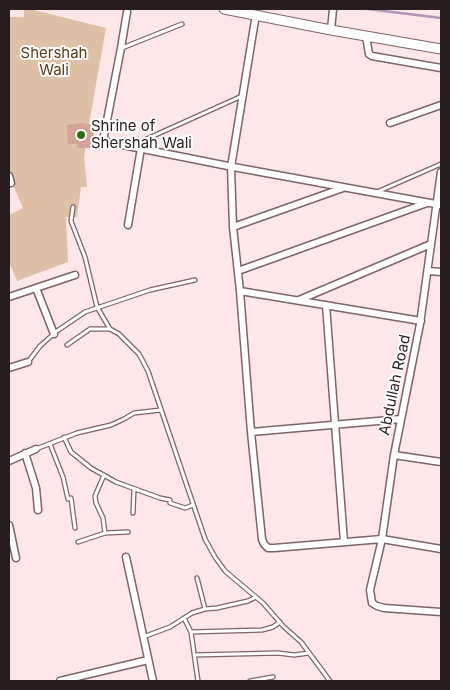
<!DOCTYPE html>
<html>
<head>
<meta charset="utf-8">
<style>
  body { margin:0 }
  #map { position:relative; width:450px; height:690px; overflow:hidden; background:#fee7e9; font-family:Inter,sans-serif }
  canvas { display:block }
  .frame { position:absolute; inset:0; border:10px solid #281d1e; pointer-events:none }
</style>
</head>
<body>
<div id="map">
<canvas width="450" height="690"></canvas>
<div class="frame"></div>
</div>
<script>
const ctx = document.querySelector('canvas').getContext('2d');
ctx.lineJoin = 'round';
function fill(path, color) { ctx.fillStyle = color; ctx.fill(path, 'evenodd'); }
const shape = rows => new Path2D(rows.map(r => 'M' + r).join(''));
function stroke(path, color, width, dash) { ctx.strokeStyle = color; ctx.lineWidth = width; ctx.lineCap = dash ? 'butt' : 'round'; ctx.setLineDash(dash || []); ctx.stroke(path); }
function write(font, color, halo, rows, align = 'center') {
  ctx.font = font + ' Inter,sans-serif'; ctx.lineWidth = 4; ctx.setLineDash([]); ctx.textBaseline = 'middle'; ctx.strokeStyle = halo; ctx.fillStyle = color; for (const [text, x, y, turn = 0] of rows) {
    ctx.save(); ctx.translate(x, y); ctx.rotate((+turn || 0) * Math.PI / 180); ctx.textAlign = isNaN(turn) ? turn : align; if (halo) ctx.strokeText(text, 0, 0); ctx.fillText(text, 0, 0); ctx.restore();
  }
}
fill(shape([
  [24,9,30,9,106,28,89,124,84,157,87,187,81,187,77,217,66,217,68,262,17,281,9,262,9,215,23,208,9,176,9,17,24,17]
]), '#dec0a6');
stroke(shape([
  [368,9,441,18]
]), '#b193b5', 2.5);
fill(shape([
  [81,123,95,125,92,148,77,148,77,144,68,144,67,125]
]), '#d3a495');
const service = shape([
  [122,48,182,24],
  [131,146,242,96],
  [377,192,441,164],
  [73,207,71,221,85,257,97,307,110,329,119,334,139,354,148,371,205,539,215,557,225,571,263,603,283,626,301,642,330,681],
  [67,345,90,329,109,329],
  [28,362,40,346,57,331,85,312,150,290,195,280],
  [64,437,71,452,91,468,116,482,160,498,170,500,170,503,185,508,193,505],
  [50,444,63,477,68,499,71,498,75,528],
  [36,449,77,433,111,425,124,419,134,413,161,410],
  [104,475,95,496,96,503,103,518,105,533,128,532],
  [133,513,134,489],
  [78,542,105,533],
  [197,578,205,609],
  [184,618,191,632,198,681],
  [191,632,262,630,273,627,280,622],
  [143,637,170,627,192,613,205,609,217,608,248,601,256,597],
  [195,655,278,653,294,655,309,653],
  [250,681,273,677]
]);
const minor = shape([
  [127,12,121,48,103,141,228,166,441,205],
  [256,14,231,167,233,227,240,291,251,432,262,539,264,544,268,548,274,548,382,539,441,549],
  [331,30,333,9],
  [366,36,369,54,372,56,441,68],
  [390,123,441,105],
  [441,172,420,324,394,455,382,539,370,590,372,603,377,606,384,608,441,612],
  [9,176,11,183],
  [128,225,141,148],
  [233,227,343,188],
  [238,271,427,203],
  [428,271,441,272],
  [36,288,54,334],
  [240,291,421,321],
  [9,297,75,275],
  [299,300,431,244],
  [326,305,344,542],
  [9,368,28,362],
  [251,432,401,419],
  [25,453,36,488,38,510],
  [394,455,441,462],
  [9,461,36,449],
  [9,525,16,558],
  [126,557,153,681],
  [60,681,148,660]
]);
const secondary = shape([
  [224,9,331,30,441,49]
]);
stroke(service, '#7d6466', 5.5);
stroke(minor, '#7d6466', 9);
stroke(secondary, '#7d6466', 11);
stroke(service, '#fff', 3);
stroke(minor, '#fff', 6);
stroke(secondary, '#fff', 9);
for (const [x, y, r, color] of [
  [81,135,5,"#2c710f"]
]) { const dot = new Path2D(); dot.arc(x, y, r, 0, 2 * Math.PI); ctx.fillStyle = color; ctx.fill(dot); stroke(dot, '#fff', 2); }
write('15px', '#5e3a15', '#fff', [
  ["Shershah",54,53],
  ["Wali",54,70]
]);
write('15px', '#281d1e', '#fff', [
  ["Shrine of",91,126],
  ["Shershah Wali",91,143]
], 'left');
write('15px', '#281d1e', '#fff', [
  ["Abdullah Road",395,385,-78]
]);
</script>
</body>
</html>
